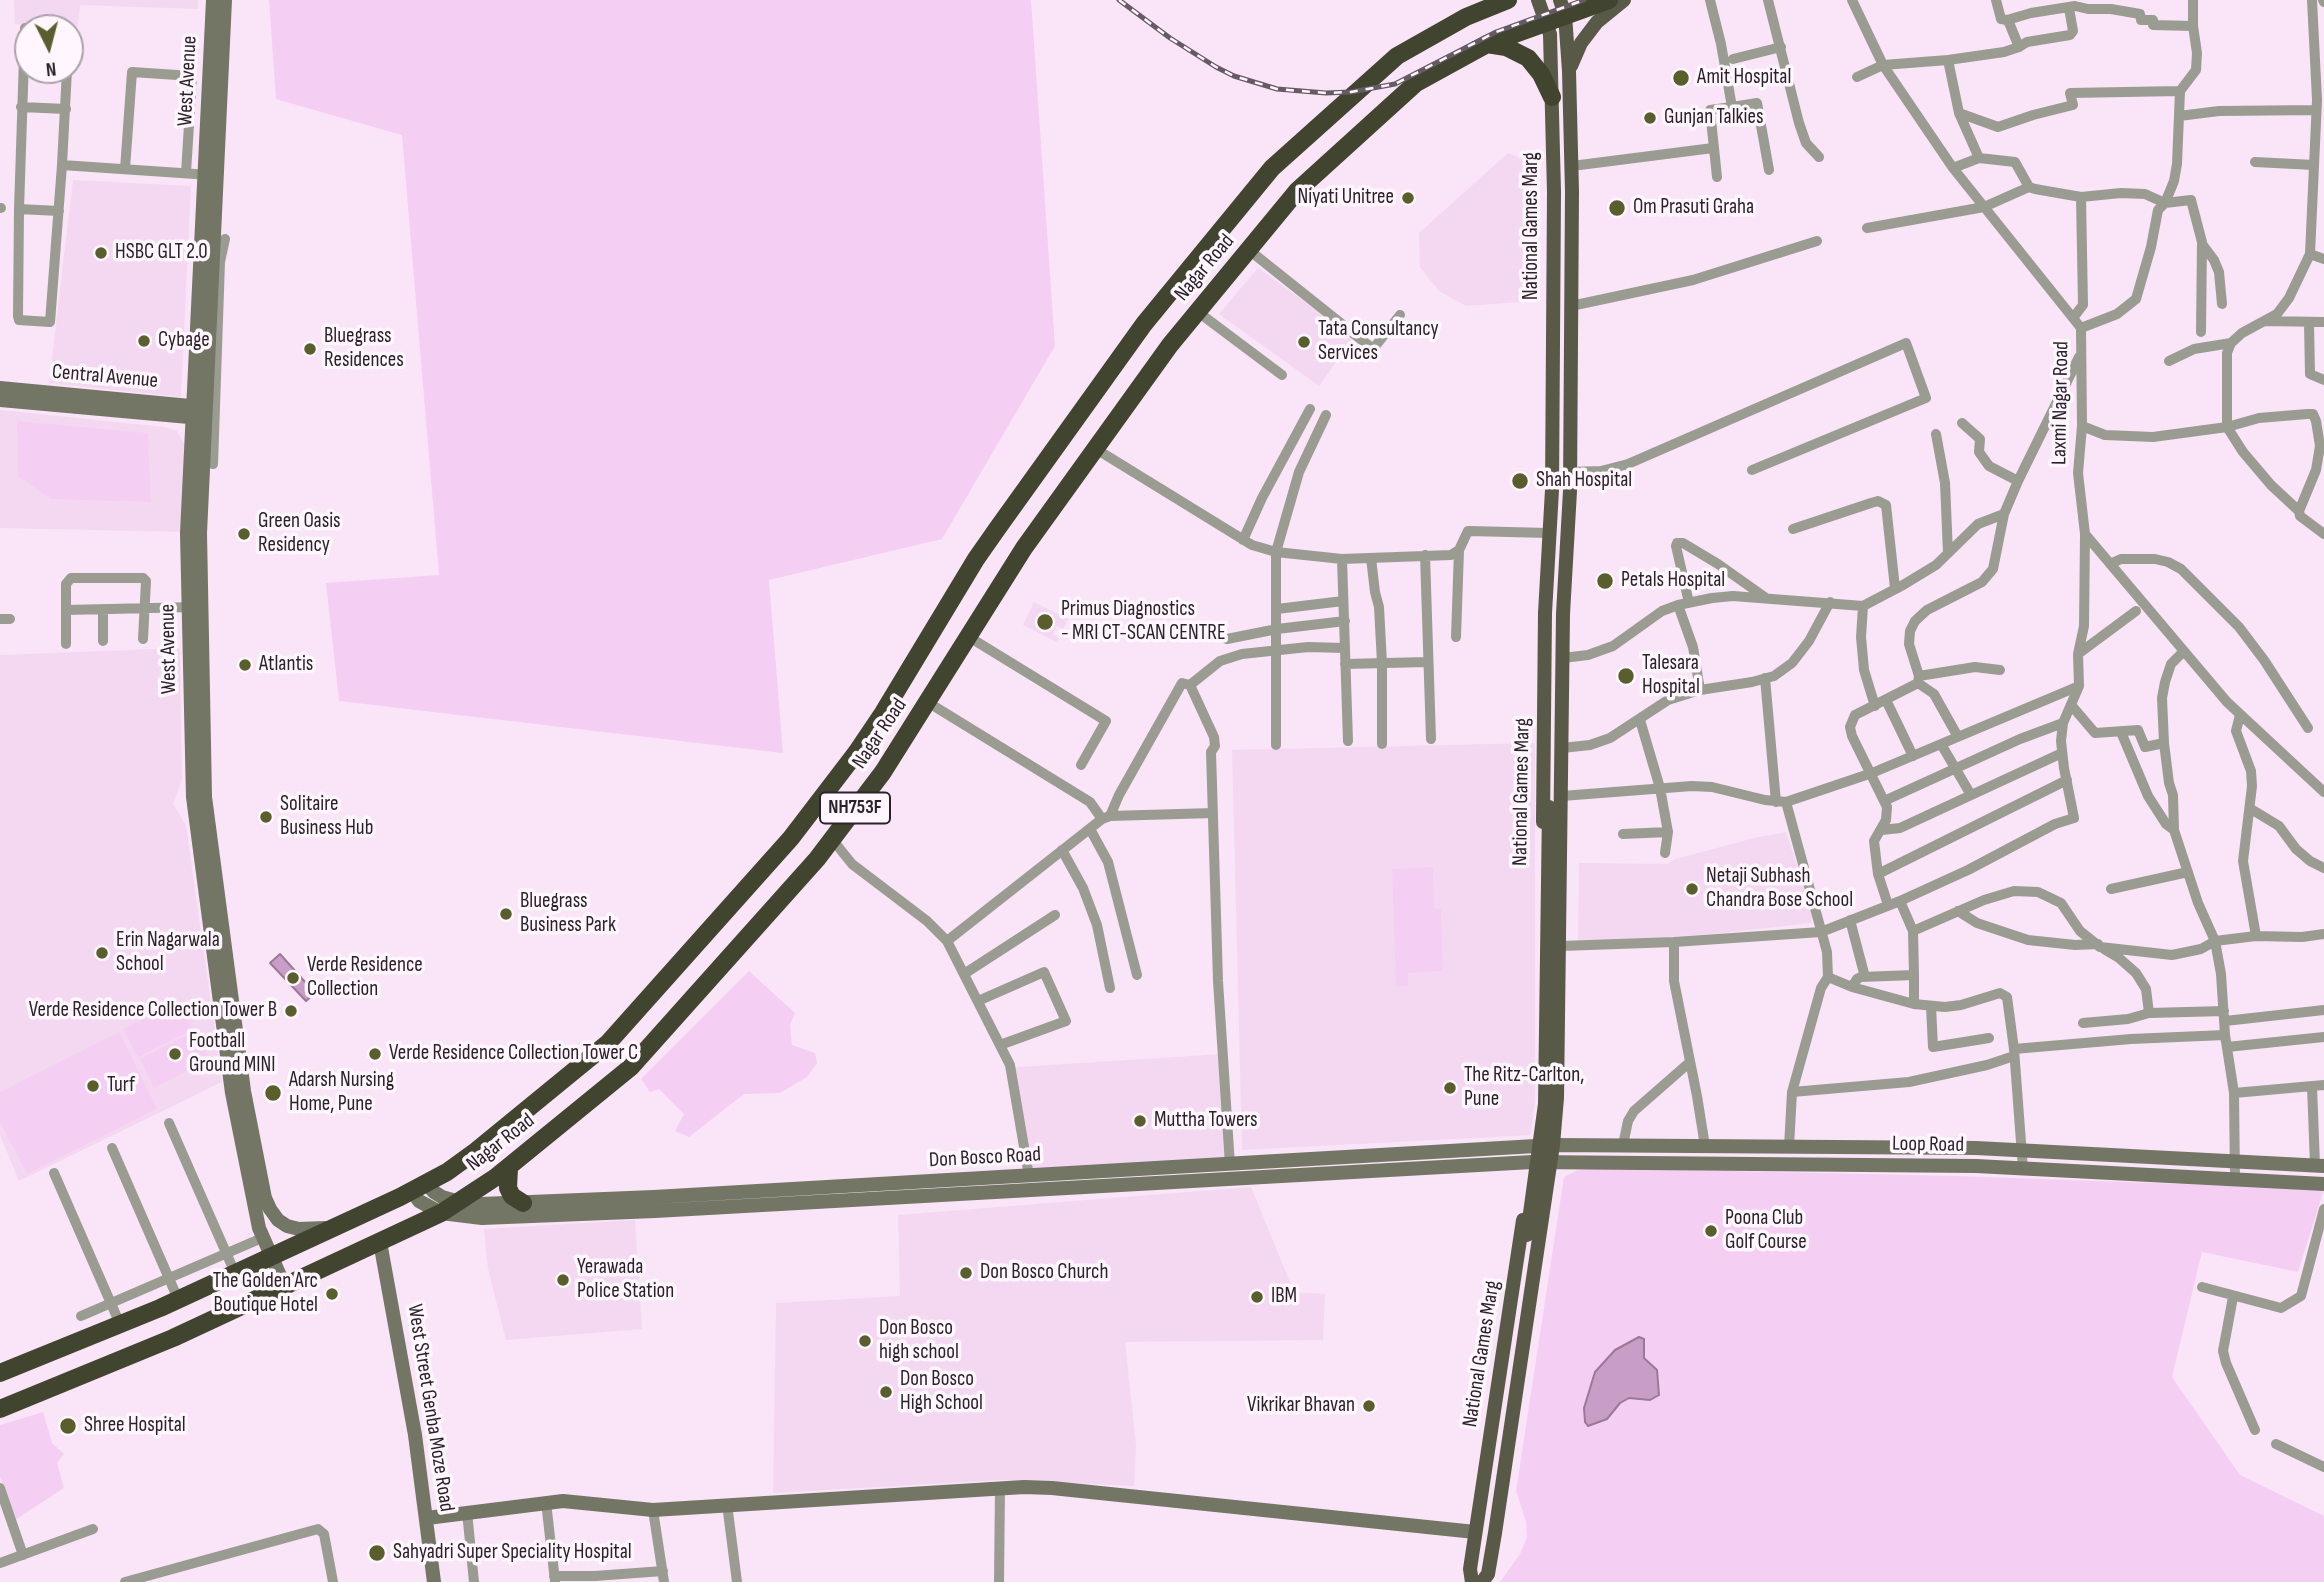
<!DOCTYPE html>
<html>
<head>
<meta charset="utf-8">
<style>
  body { margin:0 }
  #map { position:relative; width:2324px; height:1582px; overflow:hidden; background:#fae4f8; font-family:"Sofia Sans Condensed",sans-serif }
  canvas { display:block }
  .north { position:absolute; left:14px; top:14px; width:70px; height:70px; box-sizing:border-box; background:#fff6fe; border:2px solid #aaa1a9; border-radius:50%; rotate:174deg; font-size:19px; font-weight:700; line-height:28px; text-align:center; color:#2a2229 }
  .north::after { content:''; display:block; margin:auto; width:24px; height:32px; background:#595e2c; clip-path:polygon(50% 0,100% 100%,50% 72%,0 100%) }
</style>
</head>
<body>
<div id="map">
<canvas width="2324" height="1582"></canvas>
<div class="north">N</div>
</div>
<script>
const ctx = document.querySelector('canvas').getContext('2d');
ctx.lineJoin = 'round';
function fill(path, color) { ctx.fillStyle = color; ctx.fill(path, 'evenodd'); }
const shape = rows => new Path2D(rows.map(r => 'M' + r).join(''));
function stroke(path, color, width, dash) { ctx.strokeStyle = color; ctx.lineWidth = width; ctx.lineCap = dash ? 'butt' : 'round'; ctx.setLineDash(dash || []); ctx.stroke(path); }
function write(font, color, halo, rows, align = 'center') {
  ctx.font = font + ' "Sofia Sans Condensed",sans-serif'; ctx.lineWidth = 7; ctx.setLineDash([]); ctx.textBaseline = 'middle'; ctx.strokeStyle = halo; ctx.fillStyle = color; for (const [text, x, y, turn = 0] of rows) {
    ctx.save(); ctx.translate(x, y); ctx.rotate((+turn || 0) * Math.PI / 180); ctx.textAlign = isNaN(turn) ? turn : align; if (halo) ctx.strokeText(text, 0, 0); ctx.fillText(text, 0, 0); ctx.restore();
  }
}
fill(shape([
  [14,0,198,0,198,9,80,5,78,26,15,24],
  [1508,153,1532,164,1535,177,1534,301,1466,306,1439,291,1420,267,1419,233],
  [73,180,191,186,181,397,49,383],
  [1258,268,1354,337,1319,386,1219,314],
  [0,410,165,427,177,431,184,444,186,532,0,528],
  [1034,602,1068,619,1063,629,1057,626,1053,634,1059,637,1057,642,1023,625],
  [180,648,182,780,173,804,186,825,222,1082,19,1181,0,1135,0,655],
  [1535,743,1535,1101,1530,1135,1242,1150,1232,750],
  [1786,832,1813,915,1811,923,1712,934,1578,943,1579,863,1667,864,1676,859,1754,838],
  [1223,1054,1228,1159,1032,1173,1009,1071,1018,1067],
  [1251,1187,1294,1292,1325,1294,1323,1340,1125,1342,1136,1445,1134,1486,1001,1480,773,1493,776,1303,900,1296,898,1215],
  [635,1220,642,1329,506,1340,488,1269,484,1229]
]), '#f4d8f2');
fill(shape([
  [269,0,1031,0,1055,346,942,539,769,580,783,753,339,701,326,583,439,575,402,135,276,99],
  [17,421,148,433,151,502,51,499,18,476],
  [1433,867,1434,908,1441,909,1443,971,1408,973,1408,986,1396,986,1392,869],
  [749,971,795,1013,790,1025,792,1045,815,1053,817,1063,807,1077,780,1093,744,1094,689,1137,675,1131,684,1114,659,1089,650,1092,641,1079],
  [179,1001,193,1030,138,1057,123,1029],
  [195,1031,209,1060,154,1088,140,1059],
  [119,1032,157,1109,27,1174,0,1122,0,1092],
  [1589,1168,1956,1176,2324,1189,2298,1272,2202,1252,2172,1377,2240,1475,2324,1516,2324,1582,1500,1582,1520,1554,1527,1537,1526,1522,1516,1491,1564,1177,1576,1171],
  [43,1412,52,1443,64,1454,57,1463,64,1488,15,1520,0,1477,0,1425]
]), '#f5cff3');
const water = shape([
  [280,954,315,993,306,1001,270,963,280,954],
  [1639,1337,1644,1339,1644,1358,1657,1370,1659,1395,1650,1400,1629,1398,1620,1403,1607,1419,1588,1426,1585,1422,1584,1408,1595,1372,1615,1350,1639,1337]
]);
fill(water, '#c89ec6');
stroke(water, '#997997', 2);
stroke(shape([
  [1710,0,1721,44,1732,107,1757,103,1769,170],
  [1768,0,1799,123,1806,143,1819,157],
  [1852,0,1883,65,1953,168,2081,328,2082,426,2078,473,2085,534,2227,702,2324,792],
  [1996,0,2001,19,2007,20,2010,25,2019,47],
  [2323,0,2324,2],
  [2007,20,2031,13,2075,6,2088,9,2111,9,2140,14,2141,20,2153,20,2153,25,2193,26],
  [28,29,25,28,19,209,59,211],
  [70,34,70,33],
  [1733,59,1781,47],
  [1948,60,1959,113,1979,158],
  [1857,77,1883,65,1948,60,2004,52,2019,47,2027,42,2070,35,2073,31,2069,8],
  [21,107,66,109],
  [1959,113,1998,127,2033,115,2073,105,2070,93,2180,91],
  [2179,116,2219,111,2316,110],
  [2255,162,2314,165],
  [62,165,67,70],
  [1572,166,1713,148],
  [1953,168,1979,158,2015,162,2029,187,2035,189,2081,197,2121,193,2145,194,2165,203,2191,200,2202,242,2201,332],
  [125,169,132,72,192,76,186,173],
  [1717,177,1710,110,1732,107],
  [0,208,1,208],
  [19,209,18,316,19,320,50,322,62,165,210,175],
  [1867,228,1984,207,2029,187],
  [2202,244,2214,260,2219,272,2222,304],
  [1249,250,1373,349,1400,315],
  [2310,254,2324,259],
  [1571,306,1693,280,1817,241],
  [1198,312,1282,375],
  [2073,318,2083,305,2081,197],
  [2265,321,2324,322],
  [2309,323,2310,374,2324,380],
  [2081,328,2117,314,2136,299,2151,247,2158,210,2165,203,2174,181,2177,164,2180,91,2196,70,2197,53,2193,26,2193,0],
  [2169,361,2194,349,2231,343],
  [1962,423,1980,439,1979,452,1989,466,2018,481],
  [2082,426,2105,435,2153,437,2227,427,2243,452,2271,485,2299,511,2300,516,2324,534],
  [1936,434,1945,483,1948,553],
  [1096,449,1252,545,1276,552,1342,559,1451,555,1459,550,1468,531,1549,533],
  [213,464,220,262,225,239],
  [1570,472,1601,471,1628,464,1906,343,1926,398,1752,470],
  [2299,511,2316,470,2320,446,2316,421,2313,414,2307,414,2259,418,2227,427,2227,353,2231,343,2242,333,2277,314,2289,298,2310,254,2317,100,2312,0],
  [1793,529,1871,503,1878,501,1886,505,1895,588],
  [1243,540,1262,498,1310,409],
  [1425,555,1431,739],
  [1371,558,1375,592,1379,607,1382,663,1382,744],
  [1342,559,1348,741],
  [2110,564,2121,559,2155,559,2168,562,2181,569,2239,627,2264,660,2308,728],
  [1689,603,1676,546,1677,543,1683,543,1718,564,1766,598],
  [1678,605,1693,647,1700,690],
  [1863,606,1861,637,1864,670,1875,706],
  [1277,609,1343,601],
  [66,610,195,607],
  [103,610,103,641],
  [0,619,10,619],
  [969,637,1106,721,1081,765],
  [1456,637,1459,550],
  [1227,639,1277,629,1345,621],
  [66,644,66,584,71,578,143,578,146,581,143,639],
  [2184,651,2171,664,2165,682,2162,698,2164,743,2169,783,2173,795,2174,830,2198,903,2215,941,2221,974,2225,1035,2234,1093,2235,1179],
  [2078,654,2136,611],
  [1563,658,1588,655,1613,646,1662,611,1678,605,1712,598,1733,596,1863,606,1903,585,1936,565,1978,524,2004,514],
  [1345,664,1427,662],
  [1919,676,1975,667,2000,670],
  [1765,678,1776,802],
  [1918,683,1934,694,1958,737],
  [1190,685,1214,737,1215,746,1211,752,1218,981,1230,1165],
  [1886,700,1913,756],
  [929,703,1090,802,1102,819],
  [2072,706,2095,733,2138,730,2145,747,2164,743],
  [2240,715,2236,731,2251,771,2252,786,2243,861,2256,936],
  [1640,720,1660,788,1668,832,1665,853],
  [2121,732,2148,796,2166,824,2174,830],
  [1941,744,1971,795],
  [1276,745,1276,552,1299,472,1326,415],
  [1562,748,1590,745,1610,738,1668,700,1700,690,1752,682,1774,676,1792,663,1809,641,1830,602],
  [1562,796,1692,786,1712,787,1765,800,1786,802,1872,773,2079,686],
  [1884,801,2020,739,2063,723],
  [1786,802,1827,952,1828,977,1821,988,1792,1092,1789,1147],
  [2251,809,2279,826,2296,849,2310,861,2324,868],
  [1110,816,1119,795,1182,683,1190,685,1220,661,1242,654,1308,647,1344,648],
  [1090,829,1108,862,1137,975],
  [1882,830,1900,828,2062,753],
  [1623,834,1668,832],
  [832,839,852,864,927,921,947,941,1010,1065,1029,1176],
  [1062,850,1083,888,1097,925,1110,988],
  [1878,874,2067,780],
  [2111,889,2188,872],
  [1900,901,1913,931,1914,975],
  [1888,905,1878,874,1874,841,1886,820,1887,807,1852,736,1850,727,1855,715,1918,683,1919,676,1909,644,1910,631,1915,621,1927,610,1982,582,1993,569,2004,514,2018,481,2079,357],
  [1958,911,1977,923,2028,940,2075,945,2098,944],
  [1850,920,1865,977],
  [1913,931,1984,900,2014,891,2038,892,2061,903,2080,931,2100,947,2172,955,2201,949,2215,941,2256,936,2302,937,2324,934],
  [947,941,1102,819,1110,816,1213,813],
  [1674,942,1674,981,1697,1096,1705,1146],
  [1561,946,1674,942,1821,932,1900,901,1968,870,2055,824,2074,818,2064,768,2061,741,2063,723,2079,686,2078,654,2084,626,2085,534],
  [2104,949,2119,958,2136,973,2146,989,2149,1013],
  [964,974,1055,915],
  [1828,977,1852,987,1914,1004,1914,975,1861,977,1857,979,1852,987],
  [978,1001,1044,972,1066,1021,1000,1045],
  [1914,1004,1945,1007,1961,1005,2000,993,2007,997,2014,1049,2023,1169],
  [1931,1006,1933,1047,1989,1038],
  [2225,1021,2324,1010],
  [2083,1023,2128,1019,2149,1013,2224,1011],
  [2227,1047,2324,1037],
  [2014,1049,2131,1039,2225,1035],
  [2312,1086,2315,1165],
  [1792,1092,1909,1082,1987,1065,2014,1056],
  [2234,1093,2324,1085],
  [169,1123,235,1273],
  [1623,1145,1628,1121,1634,1111,1690,1062],
  [112,1148,178,1299],
  [54,1173,120,1324],
  [2202,1287,2281,1308,2301,1296,2324,1209],
  [2233,1297,2223,1351,2226,1363,2255,1430],
  [81,1316,262,1238],
  [2276,1444,2324,1467],
  [0,1488,23,1555],
  [546,1502,555,1581],
  [727,1504,737,1582],
  [653,1510,664,1582],
  [467,1512,474,1582],
  [0,1563,93,1529],
  [554,1576,595,1576,663,1571],
  [125,1582,318,1529,324,1534,333,1582],
  [999,1582,1000,1487]
]), '#9a9c91', 10);
stroke(shape([
  [213,0,187,533,193,797,232,1093,259,1228,285,1287],
  [225,0,200,533,205,797,244,1091,265,1198,270,1209,278,1220,287,1226,299,1229,326,1228],
  [0,388,201,407],
  [0,400,200,418],
  [426,1183,434,1192,442,1197,460,1202,481,1204,654,1197,1553,1145,1976,1148,2324,1166],
  [411,1190,419,1201,441,1213,482,1218,655,1211,1532,1162,1976,1166,2324,1184],
  [380,1242,415,1435,434,1582],
  [427,1518,563,1501,653,1510,1024,1487,1052,1488,1475,1532]
]), '#737565', 14);
stroke(shape([
  [1538,0,1550,34,1554,192,1552,490,1545,613,1543,822],
  [1571,66,1581,43,1597,22,1624,0],
  [1472,1582,1470,1569,1523,1220],
  [1482,1582,1488,1574,1495,1533,1553,1145,1557,1098,1563,614,1570,491,1572,191,1569,71,1565,15,1560,0]
]), '#585a47', 14);
stroke(shape([
  [1487,44,1506,47,1528,58,1541,74,1552,97],
  [509,1168,508,1188,512,1196,523,1203],
  [0,1373,160,1308,400,1197,447,1172,476,1151,608,1043,791,838,856,753,883,713,976,559,997,529,1144,324,1272,168,1397,56,1466,17,1508,0],
  [0,1409,173,1338,441,1213,496,1177,631,1067,817,859,883,772,1024,548,1170,345,1297,191,1416,83,1487,44,1609,0]
]), '#41442e', 18);
const rail = shape([
  [1119,0,1170,38,1216,67,1234,76,1277,89,1326,93,1351,92,1395,84,1496,32,1584,0]
]);
stroke(rail, '#665a65', 5);
stroke(rail, '#fff6fe', 2.5, [8]);
stroke(shape([
  [1527,1235,1545,1104,1549,807]
]), '#585a47', 14);
for (const [x, y, r, color] of [
  [1681,78,9,"#595e2c"],
  [1650,118,7,"#595e2c"],
  [1408,198,7,"#595e2c"],
  [1617,208,9,"#595e2c"],
  [101,253,7,"#595e2c"],
  [144,341,7,"#595e2c"],
  [1304,342,7,"#595e2c"],
  [310,349,7,"#595e2c"],
  [1520,481,9,"#595e2c"],
  [244,534,7,"#595e2c"],
  [1605,581,9,"#595e2c"],
  [1045,622,9,"#595e2c"],
  [245,665,7,"#595e2c"],
  [1626,676,9,"#595e2c"],
  [266,817,7,"#595e2c"],
  [1692,889,7,"#595e2c"],
  [506,914,7,"#595e2c"],
  [102,953,7,"#595e2c"],
  [293,978,7,"#595e2c"],
  [291,1011,7,"#595e2c"],
  [175,1054,7,"#595e2c"],
  [375,1054,7,"#595e2c"],
  [93,1086,7,"#595e2c"],
  [1450,1088,7,"#595e2c"],
  [273,1093,9,"#595e2c"],
  [1140,1121,7,"#595e2c"],
  [1711,1231,7,"#595e2c"],
  [966,1273,7,"#595e2c"],
  [563,1280,7,"#595e2c"],
  [332,1294,7,"#595e2c"],
  [1257,1297,7,"#595e2c"],
  [865,1341,7,"#595e2c"],
  [886,1392,7,"#595e2c"],
  [1369,1406,7,"#595e2c"],
  [68,1426,9,"#595e2c"],
  [377,1553,9,"#595e2c"]
]) { const dot = new Path2D(); dot.arc(x, y, r, 0, 2 * Math.PI); ctx.fillStyle = color; ctx.fill(dot); stroke(dot, '#fff6fe', 2.5); }
for (const [x, y, w] of [
  [855,808,70]
]) { const box = new Path2D(); box.roundRect(x - w / 2, y - 15.5, w, 31, 5); ctx.fillStyle = '#fff6fe'; ctx.fill(box); stroke(box, '#2a2229', 2); }
write('bold 19px', '#2a2229', null, [
  ["NH753F",855,808]
]);
write('21px', '#2a2229', '#fff6fe', [
  ["Amit Hospital",1697,78],
  ["Gunjan Talkies",1664,118],
  ["Niyati Unitree",1394,198,"right"],
  ["Om Prasuti Graha",1633,208],
  ["HSBC GLT 2.0",115,253],
  ["Tata Consultancy",1318,330],
  ["Services",1318,354],
  ["Bluegrass",324,337],
  ["Residences",324,361],
  ["Cybage",158,341],
  ["Shah Hospital",1536,481],
  ["Green Oasis",258,522],
  ["Residency",258,546],
  ["Petals Hospital",1621,581],
  ["Primus Diagnostics",1061,610],
  ["- MRI CT-SCAN CENTRE",1061,634],
  ["Talesara",1642,664],
  ["Hospital",1642,688],
  ["Atlantis",259,665],
  ["Solitaire",280,805],
  ["Business Hub",280,829],
  ["Netaji Subhash",1706,877],
  ["Chandra Bose School",1706,901],
  ["Bluegrass",520,902],
  ["Business Park",520,926],
  ["Erin Nagarwala",116,941],
  ["School",116,965],
  ["Verde Residence",307,966],
  ["Collection",307,990],
  ["Verde Residence Collection Tower B",277,1011,"right"],
  ["Football",189,1042],
  ["Ground MINI",189,1066],
  ["Verde Residence Collection Tower C",389,1054],
  ["The Ritz-Carlton,",1464,1076],
  ["Pune",1464,1100],
  ["Adarsh Nursing",289,1081],
  ["Home, Pune",289,1105],
  ["Turf",107,1086],
  ["Muttha Towers",1154,1121],
  ["Poona Club",1725,1219],
  ["Golf Course",1725,1243],
  ["Yerawada",577,1268],
  ["Police Station",577,1292],
  ["Don Bosco Church",980,1273],
  ["The Golden Arc",318,1282,"right"],
  ["Boutique Hotel",318,1306,"right"],
  ["IBM",1271,1297],
  ["Don Bosco",879,1329],
  ["high school",879,1353],
  ["Don Bosco",900,1380],
  ["High School",900,1404],
  ["Vikrikar Bhavan",1355,1406,"right"],
  ["Shree Hospital",84,1426],
  ["Sahyadri Super Speciality Hospital",393,1553]
], 'left');
write('21px', '#2a2229', '#fff6fe', [
  ["West Avenue",188,81,-87],
  ["National Games Marg",1532,226,-90],
  ["Nagar Road",1205,268,-50],
  ["Central Avenue",105,377,5],
  ["Laxmi Nagar Road",2061,403,-89],
  ["West Avenue",169,649,-91],
  ["Nagar Road",880,734,-56],
  ["National Games Marg",1522,792,-89],
  ["Nagar Road",501,1143,-38],
  ["Loop Road",1928,1145,1],
  ["Don Bosco Road",985,1158,-3],
  ["National Games Marg",1482,1354,-81],
  ["West Street Genba Moze Road",430,1408,81]
]);
</script>
</body>
</html>
